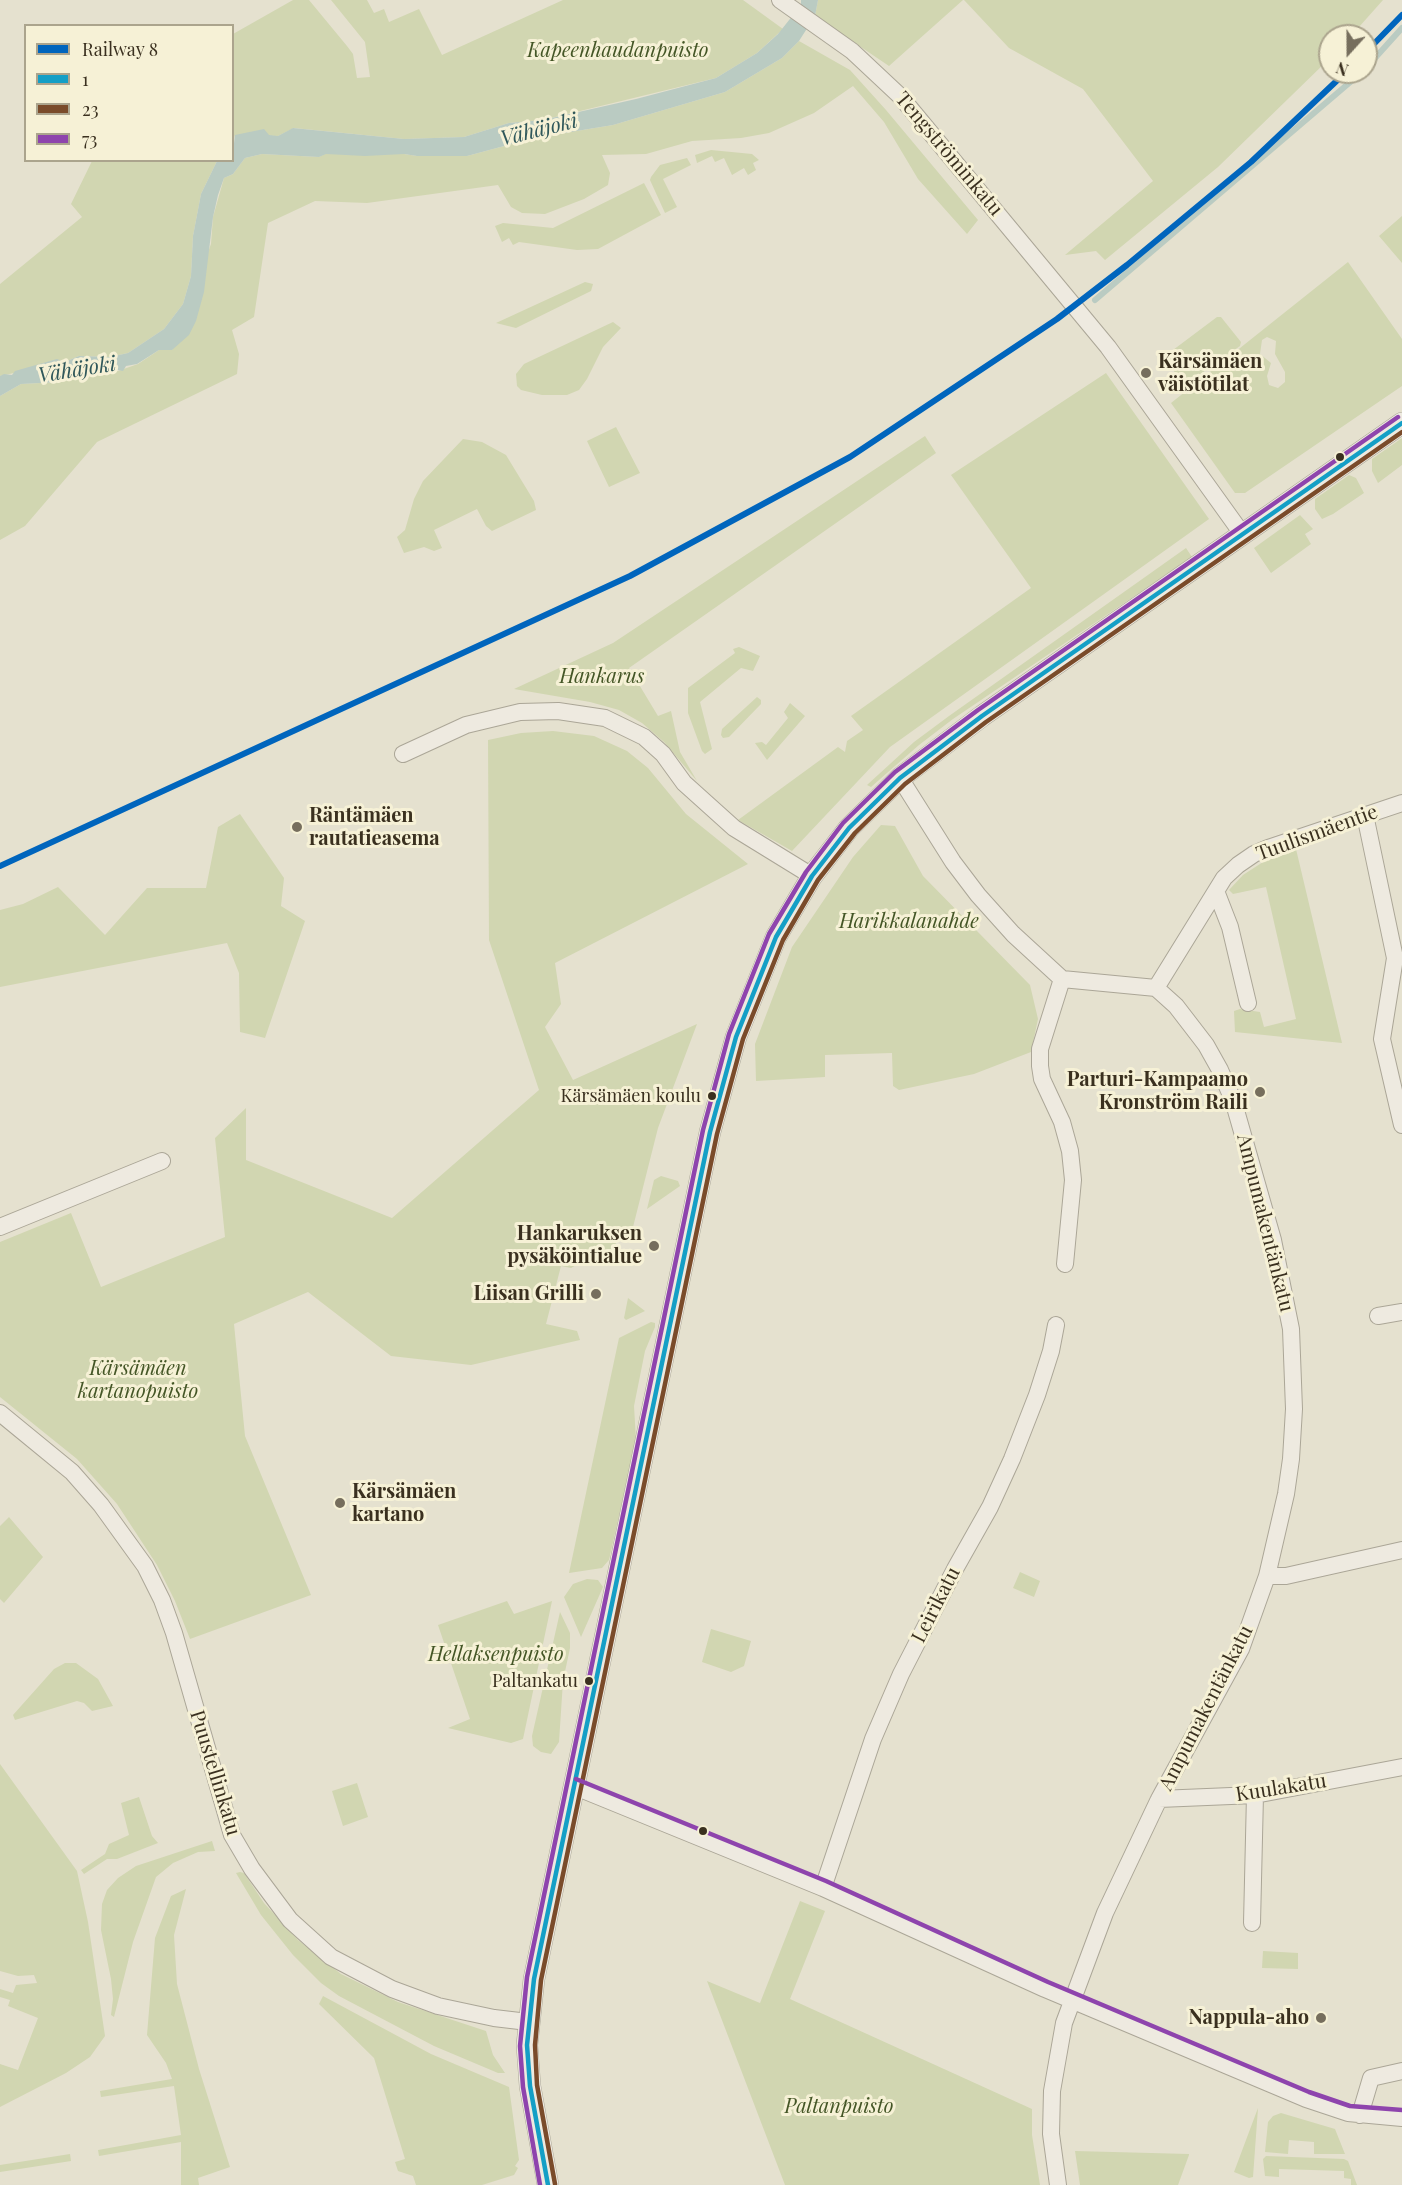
<!DOCTYPE html>
<html>
<head>
<meta charset="utf-8">
<style>
  body { margin:0 }
  #map { position:relative; width:1402px; height:2185px; overflow:hidden; background:#e5e1cf; font-family:"Playfair Display",serif }
  canvas { display:block }
  .legend { position:absolute; left:24px; top:24px; width:210px; height:138px; box-sizing:border-box; background:#f6f1d6; border:2px solid #aba48d; margin:0; padding:8px 10px; list-style:none; font-size:18px; color:#3a301f }
  .legend li { display:flex; align-items:center; gap:12px; height:30px }
  .legend b { width:30px; border:2px solid #aba48d }
  .north { position:absolute; left:1318px; top:24px; width:60px; height:60px; box-sizing:border-box; background:#f6f1d6; border:2px solid #aba48d; border-radius:50%; rotate:201deg; font-size:16px; font-weight:700; line-height:24px; text-align:center; color:#3a301f }
  .north::after { content:''; display:block; margin:auto; width:21px; height:27px; background:#766e5d; clip-path:polygon(50% 0,100% 100%,50% 72%,0 100%) }
</style>
</head>
<body>
<div id="map">
<canvas width="1402" height="2185"></canvas>
<ul class="legend">
<li><b style="height:8px;background:#0065bd"></b>Railway 8</li>
<li><b style="height:8px;background:#149fc6"></b>1</li>
<li><b style="height:8px;background:#7a4b2a"></b>23</li>
<li><b style="height:8px;background:#8e44ad"></b>73</li>
</ul>
<div class="north">N</div>
</div>
<script>
const ctx = document.querySelector('canvas').getContext('2d');
ctx.lineJoin = 'round';
function fill(path, color) { ctx.fillStyle = color; ctx.fill(path, 'evenodd'); }
const shape = rows => new Path2D(rows.map(r => 'M' + r).join(''));
function stroke(path, color, width, dash) { ctx.strokeStyle = color; ctx.lineWidth = width; ctx.lineCap = dash ? 'butt' : 'round'; ctx.setLineDash(dash || []); ctx.stroke(path); }
function write(font, color, halo, rows, align = 'center') {
  ctx.font = font + ' "Playfair Display",serif'; ctx.lineWidth = 6; ctx.setLineDash([]); ctx.textBaseline = 'middle'; ctx.strokeStyle = halo; ctx.fillStyle = color; for (const [text, x, y, turn = 0] of rows) {
    ctx.save(); ctx.translate(x, y); ctx.rotate((+turn || 0) * Math.PI / 180); ctx.textAlign = isNaN(turn) ? turn : align; if (halo) ctx.strokeText(text, 0, 0); ctx.fillText(text, 0, 0); ctx.restore();
  }
}
fill(shape([
  [293,0,309,0,347,46,353,54,357,78,370,77,365,42,331,0,367,0,374,13,384,9,389,22,419,9,442,55,563,0,743,0,783,29,757,53,716,78,543,120,509,123,464,137,404,139,294,128,278,136,235,135,233,142,233,34],
  [818,0,963,0,889,66,815,16],
  [964,0,1383,0,1351,36,1330,36,1330,58,1326,62,1218,167,1105,260,1096,251,1065,255,1153,181,1083,89,1009,48],
  [799,41,850,70,886,110,978,220,967,234,918,179,884,122,853,86,814,113,769,133,741,138,692,141,646,154,602,155,610,173,608,185,584,199,545,214,522,213,511,207,498,185,367,203,315,201,268,223,254,317,232,330,239,354,237,374,97,442,25,526,0,540,0,396,21,384,59,382,112,369,118,371,138,364,159,350,172,350,211,244,213,217,224,178,233,174,245,158,262,154,319,157,325,154,404,154,417,156,467,156,534,138,613,125,725,92,782,58],
  [711,150,752,154,759,160,753,163,756,170,748,175,744,168,732,175,724,158,715,162,712,156,697,163,695,155],
  [687,158,691,165,663,179,677,207,665,213,650,180,651,177,660,165],
  [92,161,217,161,201,194,193,236,191,276,183,304,164,329,128,353,110,357,79,356,65,362,0,376,0,284,82,217,71,204],
  [644,183,661,215,598,249,577,250,519,242,513,245,509,238,502,242,495,226,503,223,553,228],
  [1402,216,1402,263,1379,236],
  [1348,262,1402,339,1402,386,1245,493,1235,493,1171,403],
  [1267,337,1276,341,1275,354,1285,372,1285,382,1278,388,1269,385,1267,376,1271,363,1260,354,1262,340],
  [585,282,593,284,591,291,516,328,496,323],
  [1217,317,1221,317,1241,342,1240,346,1185,385,1165,360,1165,356],
  [613,322,621,328,603,347,587,379,579,390,567,395,542,395,521,390,517,386,516,374,524,364],
  [1106,373,1209,519,890,747,792,851,738,820,838,747,845,752,847,741,863,730,851,716,1031,588,951,475],
  [616,427,640,473,609,487,587,441],
  [925,436,936,453,629,668,658,716,671,711,680,752,697,781,664,742,642,723,619,710,590,702,514,689,613,643],
  [1402,438,1402,465,1378,483,1372,471,1372,459],
  [463,439,482,442,506,455,534,501,536,510,492,531,486,526,477,509,434,530,442,548,434,551,424,547,404,553,397,537,405,530,414,499,423,481],
  [1349,475,1356,478,1364,493,1333,514,1322,519,1315,509,1315,499],
  [1300,515,1313,529,1305,534,1311,544,1271,573,1254,548],
  [1186,548,1192,557,953,719,919,745,871,787,867,785,914,742,949,716],
  [739,647,760,656,753,671,741,668,700,702,712,749,705,754,702,751,688,713,688,688,735,653,733,649],
  [757,697,761,700,761,704,729,737,723,738,721,735,722,729],
  [790,703,805,716,767,760,755,743,762,742,766,745,788,718,784,712],
  [553,731,594,736,627,751,648,768,686,814,748,864,555,963,561,1004,545,1027,573,1080,697,1024,658,1128,632,1231,619,1229,613,1256,597,1253,571,1268,561,1266,546,1324,577,1331,580,1340,471,1365,391,1356,308,1292,234,1324,245,1436,311,1595,190,1639,175,1601,157,1565,117,1504,77,1459,0,1397,0,1242,71,1213,101,1287,225,1237,215,1138,246,1108,246,1160,392,1218,539,1090,489,940,488,740,521,733],
  [240,814,284,878,281,906,305,921,265,1038,240,1032,239,973,227,943,0,987,0,910,23,904,58,887,105,935,147,888,206,888,218,827],
  [881,825,895,826,923,876,1030,985,1038,1019,1031,1052,974,1074,899,1090,893,1086,892,1053,825,1055,825,1077,756,1081,755,1044,792,947,853,857],
  [1296,849,1342,1043,1235,1032,1234,1011,1240,1009,1260,1012,1264,1027,1296,1019,1266,887,1233,894,1229,890,1243,875,1263,862],
  [661,1176,678,1181,680,1186,647,1209,654,1180],
  [628,1298,645,1311,626,1320,624,1318],
  [651,1322,655,1323,655,1327,645,1351,634,1406,636,1440,609,1560,602,1568,569,1573,619,1338],
  [9,1517,43,1557,4,1603,0,1599,0,1526],
  [1020,1572,1040,1581,1034,1597,1013,1588],
  [587,1579,598,1580,603,1587,581,1637,564,1597,573,1584],
  [507,1601,514,1614,552,1601,523,1739,511,1743,448,1728,470,1719,438,1625],
  [560,1612,570,1633,570,1648,563,1681,559,1742,551,1754,541,1752,533,1746,532,1736],
  [711,1629,751,1641,744,1666,731,1672,702,1662],
  [65,1663,76,1663,98,1679,113,1706,92,1711,84,1703,77,1701,15,1720,13,1715,54,1669],
  [0,1764,77,1871,88,1922,105,2036,90,2057,66,2073,0,2107,0,2064,18,2070,38,2018,8,2006,10,2000,0,1997,0,1989,13,1993,16,1985,37,1983,34,1975,18,1976,0,1971],
  [357,1783,368,1817,343,1826,332,1791],
  [139,1797,152,1836,158,1843,117,1859,107,1859,84,1874,81,1870,105,1854,109,1844,129,1835,121,1803],
  [212,1841,215,1851,198,1852,173,1863,156,1877,133,1942,114,2017,111,2015,113,1999,111,1979,101,1930,102,1904,107,1890,118,1878,136,1866],
  [240,1872,244,1873,264,1903,298,1940,341,1974,398,2002,486,2031,493,2055,505,2073,498,2073,434,2046,339,1996,321,1983,293,1955,261,1915,236,1873],
  [186,1889,174,1935,177,1984,199,2069,230,2167,198,2178,199,2185,181,2185,181,2142,99,2156,98,2150,181,2135,174,2086,101,2097,100,2091,172,2079,166,2063,147,2035,155,1938,171,1896],
  [800,1901,825,1911,790,1999,1032,2109,1032,2135,1040,2185,785,2185,707,1981,760,2003],
  [1263,1951,1298,1953,1298,1969,1262,1968],
  [323,1996,431,2054,509,2087,519,2160,515,2166,518,2168,514,2175,482,2185,416,2185,413,2176,398,2171,395,2162,405,2159,374,2058,319,2004],
  [1258,2108,1253,2177,1249,2178,1234,2172],
  [1281,2113,1335,2129,1345,2154,1314,2154,1314,2142,1289,2140,1288,2154,1265,2152,1268,2122,1273,2116],
  [1075,2151,1189,2154,1189,2155,1178,2185,1080,2185],
  [70,2154,71,2161,0,2172,0,2165],
  [1266,2156,1344,2159,1348,2161,1357,2185,1351,2185,1351,2179,1344,2178,1344,2171,1279,2169,1279,2177,1265,2176,1263,2159]
]), '#d1d6b1');
fill(shape([
  [801,0,818,0,815,16,799,41,782,58,725,92,613,125,534,138,467,156,417,156,404,154,365,156,326,154,319,157,262,154,245,158,233,174,224,178,218,195,213,217,204,292,196,321,189,335,172,350,159,350,137,364,126,366,123,371,112,369,59,382,21,384,0,396,0,376,4,374,12,375,15,371,57,359,65,362,79,356,110,357,128,353,164,329,183,304,191,276,193,236,201,194,217,161,232,160,235,135,264,129,269,135,278,136,293,128,404,139,464,137,509,123,543,120,636,99,716,78,757,53,778,34,801,5]
]), '#bacbc2');
stroke(shape([
  [1366,68,1402,28],
  [1095,300,1362,72]
]), '#bacbc2', 6);
const minor = shape([
  [780,0,852,51,900,96,1108,347,1243,535],
  [403,754,466,725,520,712,558,711,605,718,644,737,663,754,684,783,734,828,812,876],
  [900,778,953,862,978,895,1013,934,1062,979,1156,988,1176,1006,1206,1045,1220,1070,1233,1100,1273,1240,1291,1329,1294,1409,1291,1459,1286,1494,1267,1576,1241,1649,1159,1799,1105,1913,1064,2023,1052,2091,1051,2134,1058,2185],
  [1365,815,1395,958,1382,1039,1402,1125],
  [1216,891,1230,927,1248,1003],
  [1062,979,1040,1049,1040,1066,1042,1079,1062,1122,1070,1151,1073,1180,1065,1264],
  [1156,988,1224,878,1238,865,1254,854,1268,848,1402,803],
  [0,1227,162,1161],
  [1378,1316,1402,1312],
  [0,1413,72,1472,101,1505,145,1566,162,1600,174,1633,232,1835,252,1869,290,1920,331,1957,392,1989,438,2006,494,2018,528,2022],
  [1267,1576,1286,1576,1402,1550],
  [573,1786,823,1888,1045,1989,1306,2099,1348,2113,1402,2118],
  [1159,1799,1255,1795,1402,1767],
  [823,1888,873,1739,901,1674,955,1569,990,1507,1012,1459,1037,1395,1051,1351,1056,1325],
  [1252,1923,1255,1795],
  [1360,2115,1371,2078,1402,2071]
]);
const tertiary = shape([
  [548,2185,530,2086,527,2045,534,1979,710,1132,736,1037,776,937,812,876,849,828,900,778,982,716,1402,423]
]);
stroke(minor, '#aba697', 18);
stroke(tertiary, '#aba697', 22);
stroke(minor, '#eeeae0', 16);
stroke(tertiary, '#eeeae0', 21);
stroke(shape([
  [548,2185,530,2086,527,2045,534,1979,710,1132,736,1037,776,937,812,876,849,828,900,778,982,716,1402,423]
]), '#149fc6', 4.5);
stroke(shape([
  [555,2184,537,2085,535,2045,541,1980,717,1134,743,1039,783,940,818,880,855,833,905,784,986,722,1402,432]
]), '#7a4b2a', 4.5);
stroke(shape([
  [576,1779,826,1881,1048,1982,1309,2092,1350,2106,1402,2110],
  [540,2185,523,2087,520,2046,527,1977,703,1130,729,1034,769,934,806,872,843,823,895,772,978,710,1398,417]
]), '#8e44ad', 4.5);
stroke(shape([
  [1366,52,1402,15],
  [0,866,630,576,850,457,1057,319,1127,265,1251,162,1346,72]
]), '#0065bd', 6);
for (const [x, y, r, color] of [
  [1146,373,6,"#766e5d"],
  [1340,457,5,"#3a301f"],
  [297,827,6,"#766e5d"],
  [1260,1092,6,"#766e5d"],
  [712,1096,5,"#3a301f"],
  [654,1246,6,"#766e5d"],
  [596,1294,6,"#766e5d"],
  [340,1503,6,"#766e5d"],
  [589,1681,5,"#3a301f"],
  [703,1831,5,"#3a301f"],
  [1321,2018,6,"#766e5d"]
]) { const dot = new Path2D(); dot.arc(x, y, r, 0, 2 * Math.PI); ctx.fillStyle = color; ctx.fill(dot); stroke(dot, '#f6f1d6', 2); }
write('18px', '#3a301f', '#f6f1d6', [
  ["Kärsämäen koulu",701,1096],
  ["Paltankatu",578,1681]
], 'right');
write('italic 20px', '#445626', '#f6f1d6', [
  ["Kapeenhaudanpuisto",618,51],
  ["Hankarus",602,677],
  ["Harikkalanahde",909,922],
  ["Kärsämäen",138,1369],
  ["kartanopuisto",138,1392],
  ["Hellaksenpuisto",496,1655],
  ["Paltanpuisto",839,2107]
]);
write('20px', '#3a301f', '#f6f1d6', [
  ["Tengströminkatu",949,154,50],
  ["Tuulismäentie",1317,833,-20],
  ["Ampumakentänkatu",1265,1223,76],
  ["Leirikatu",936,1605,-63],
  ["Ampumakentänkatu",1206,1708,-63],
  ["Puustellinkatu",215,1773,73],
  ["Kuulakatu",1281,1788,-9]
]);
write('bold 20px', '#3a301f', '#f6f1d6', [
  ["Kärsämäen",1158,362,"left"],
  ["väistötilat",1158,385,"left"],
  ["Räntämäen",309,816,"left"],
  ["rautatieasema",309,839,"left"],
  ["Parturi-Kampaamo",1248,1080],
  ["Kronström Raili",1248,1103],
  ["Hankaruksen",642,1234],
  ["pysäköintialue",642,1257],
  ["Liisan Grilli",584,1294],
  ["Kärsämäen",352,1492,"left"],
  ["kartano",352,1515,"left"],
  ["Nappula-aho",1309,2018]
], 'right');
write('italic 21px', '#2f575a', '#f6f1d6', [
  ["Vähäjoki",539,130,-14],
  ["Vähäjoki",77,370,-9]
]);
</script>
</body>
</html>
